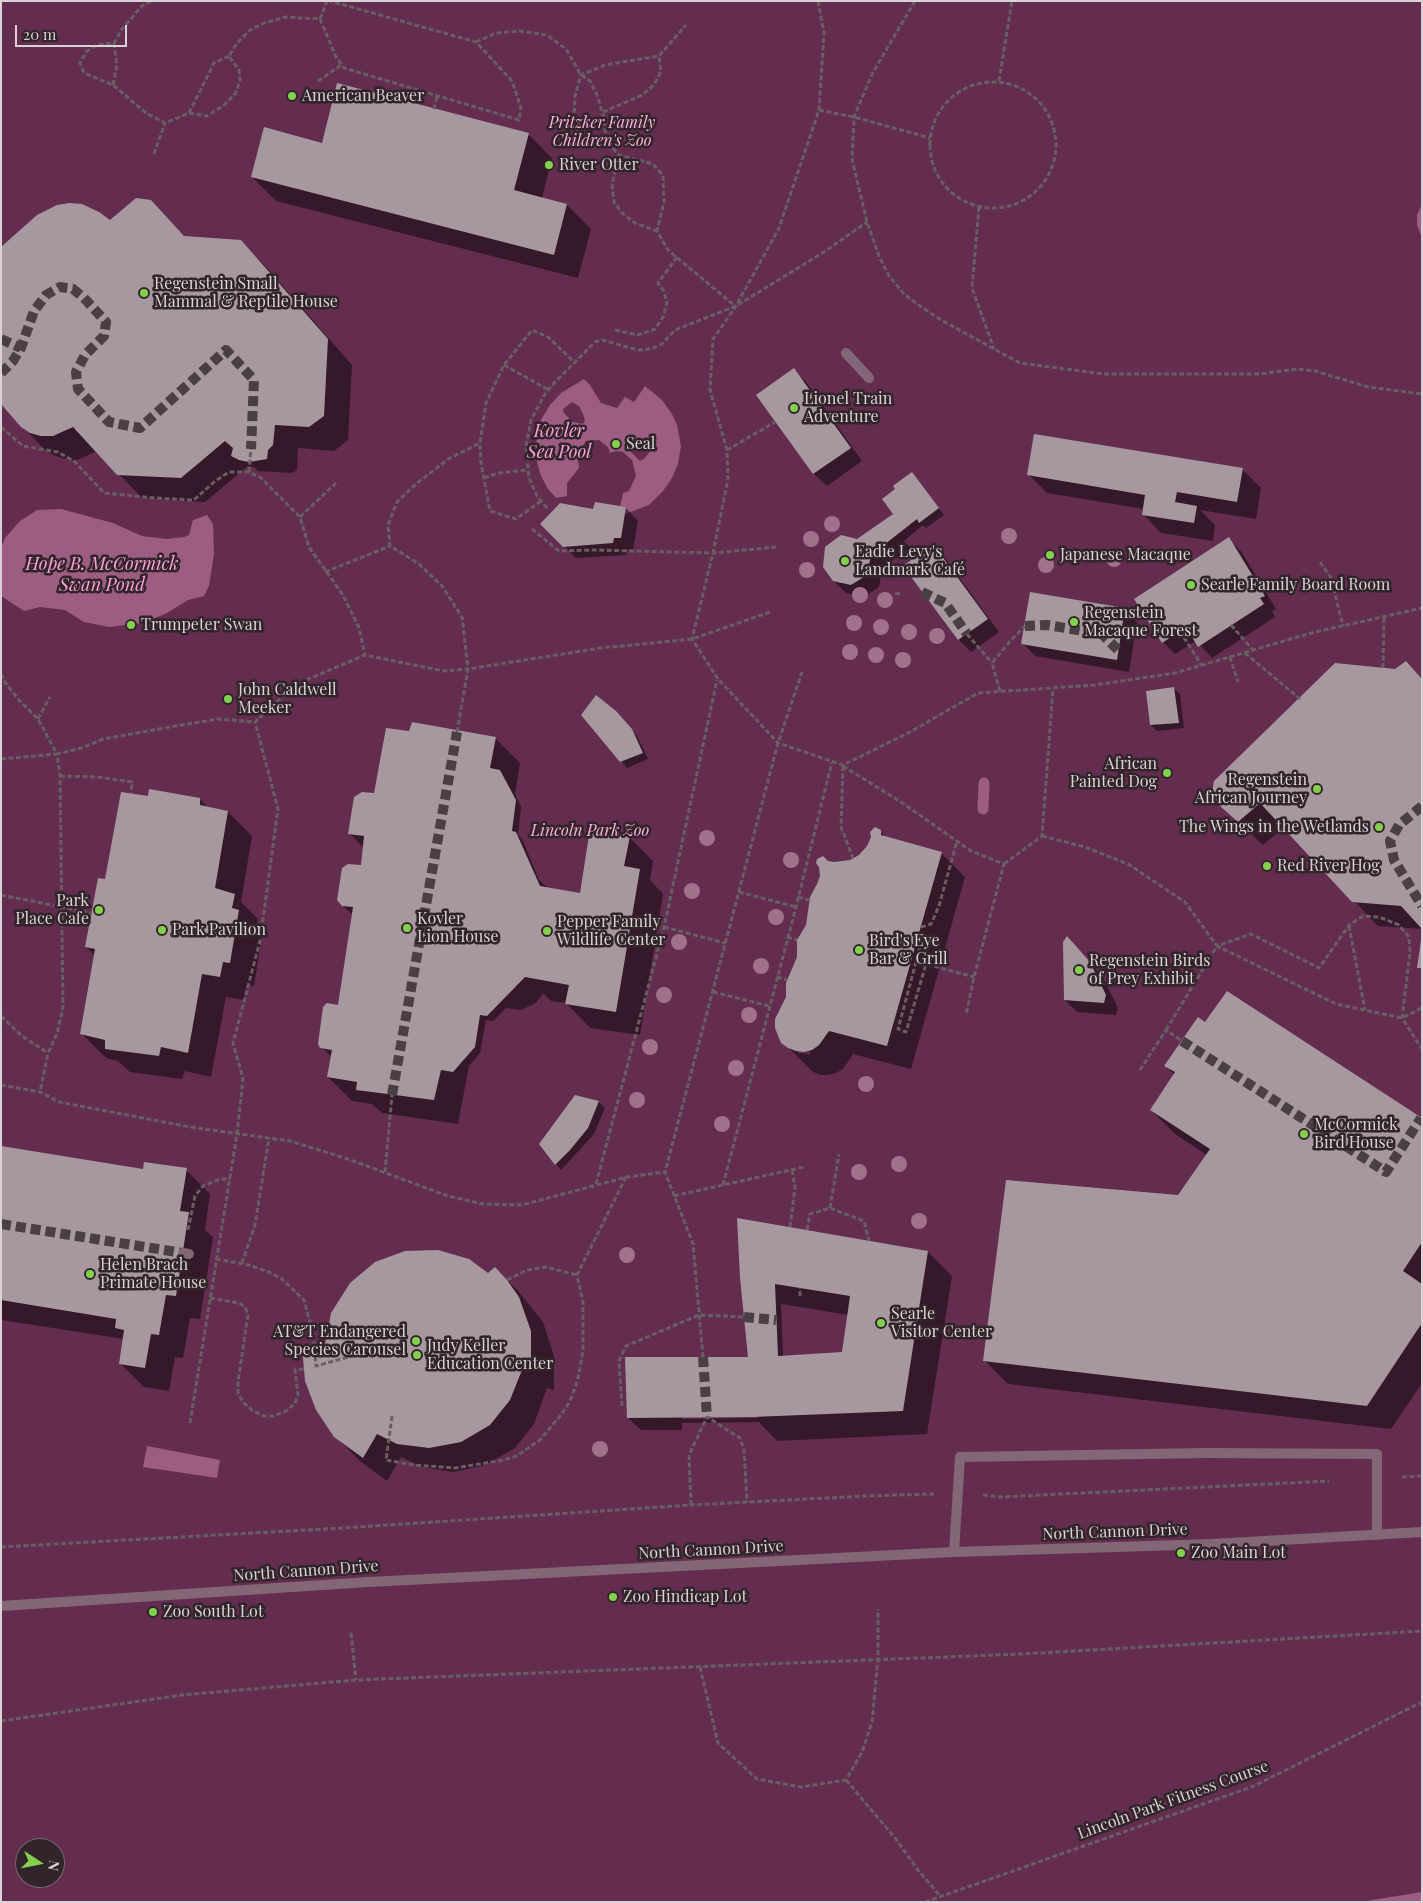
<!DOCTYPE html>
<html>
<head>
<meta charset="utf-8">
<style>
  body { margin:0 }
  #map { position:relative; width:1423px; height:1903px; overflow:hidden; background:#31252b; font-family:"Playfair Display",serif }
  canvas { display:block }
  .frame { position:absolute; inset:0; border:2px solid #dad2d6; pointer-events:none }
  .north { position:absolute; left:15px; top:1838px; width:50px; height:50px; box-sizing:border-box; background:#31252b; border:1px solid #756a6f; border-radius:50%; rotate:101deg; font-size:14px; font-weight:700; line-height:20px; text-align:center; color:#dad2d6 }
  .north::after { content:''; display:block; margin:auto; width:18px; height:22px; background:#83d04e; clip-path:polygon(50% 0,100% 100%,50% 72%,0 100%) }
  .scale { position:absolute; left:15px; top:25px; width:112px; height:22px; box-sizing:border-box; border:2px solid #dad2d6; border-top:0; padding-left:6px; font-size:15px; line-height:18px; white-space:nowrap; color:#dad2d6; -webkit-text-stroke:4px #31252b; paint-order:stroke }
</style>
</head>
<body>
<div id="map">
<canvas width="1423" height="1903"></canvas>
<div class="frame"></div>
<div class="north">N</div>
<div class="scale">20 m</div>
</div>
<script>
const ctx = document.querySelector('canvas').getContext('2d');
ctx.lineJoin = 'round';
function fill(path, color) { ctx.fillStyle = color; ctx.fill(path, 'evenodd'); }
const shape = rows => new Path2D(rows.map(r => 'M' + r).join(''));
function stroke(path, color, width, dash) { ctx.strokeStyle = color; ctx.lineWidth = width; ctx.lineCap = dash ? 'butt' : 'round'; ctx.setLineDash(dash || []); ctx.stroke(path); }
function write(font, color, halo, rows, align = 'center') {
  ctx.font = font + ' "Playfair Display",serif'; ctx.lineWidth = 5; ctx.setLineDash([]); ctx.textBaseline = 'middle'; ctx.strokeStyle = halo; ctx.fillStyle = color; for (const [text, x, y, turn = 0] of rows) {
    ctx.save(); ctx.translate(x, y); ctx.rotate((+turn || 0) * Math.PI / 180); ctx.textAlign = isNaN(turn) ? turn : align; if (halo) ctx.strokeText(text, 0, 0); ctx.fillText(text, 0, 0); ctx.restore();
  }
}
fill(shape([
  [1,1,1422,1,1422,1902,1,1902],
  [25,1848,55,1848,55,1878,25,1878]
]), '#642d4f');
fill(shape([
  [1422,204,1422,238,1417,225,1417,215],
  [584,379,590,385,601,403,617,408,625,397,634,402,645,386,662,400,672,414,677,425,681,446,678,464,672,478,663,491,649,505,625,514,626,507,620,506,622,498,623,493,629,491,636,476,632,460,623,452,617,451,610,453,608,447,599,440,586,441,577,454,579,468,567,483,567,496,556,498,548,489,541,476,537,462,536,444,539,423,550,405,561,393],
  [572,402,579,406,583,414,585,420,583,424,573,422,564,413,563,409],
  [630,439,645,441,650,445,650,451,645,458,640,461,630,451,629,443],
  [61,509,113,523,142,536,166,539,184,537,189,535,193,520,207,515,213,524,214,554,209,586,204,596,188,600,167,613,143,623,109,627,84,622,65,610,40,607,24,611,1,596,1,548,5,538,20,521,37,510],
  [147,1446,220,1460,217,1478,143,1467],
  [1422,1892,1422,1902,1365,1902,1372,1900]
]), '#9d5c82');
fill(shape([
  [528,134,552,158,542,198,567,205,591,229,578,278,276,201,252,177],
  [150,201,186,238,240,241,265,266,352,365,348,440,334,451,298,448,297,470,292,473,258,471,254,467,248,466,205,502,142,498,97,451,77,460,66,459,56,456,46,451,22,426,110,222],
  [794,370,806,382,862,461,827,486,814,474,758,396],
  [1242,469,1261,488,1256,519,1200,510,1215,525,1213,541,1161,533,1143,514,1144,509,1047,493,1029,475],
  [912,474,944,515,926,528,923,525,904,541,910,548,882,568,879,587,864,597,846,593,833,580,857,540,895,514,897,489],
  [626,508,638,521,633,550,627,550,626,555,576,558,542,524,594,510],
  [1228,539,1241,551,1276,609,1272,611,1275,617,1212,658,1196,641,1175,654,1163,642],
  [933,546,945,558,999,632,971,652,959,640,905,566],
  [1125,609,1137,622,1129,672,1035,656,1023,643],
  [1406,662,1422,679,1422,929,1378,926,1284,827,1263,845,1212,797],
  [1174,689,1180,694,1184,728,1157,731,1151,725],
  [583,715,621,718,637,736,648,759,627,768],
  [413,724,496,739,520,763,515,794,521,807,518,835,522,839,539,880,548,888,581,895,629,837,653,861,650,880,663,894,640,1035,590,1028,566,1003,551,1001,543,993,536,1003,521,1010,506,1008,493,1021,486,1020,480,1053,469,1066,458,1124,382,1113,372,1104,352,1101,328,1077,332,1057,321,1047,339,1006,353,915,343,906,362,866,364,848,350,834,355,797,362,793,375,795,410,733],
  [149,797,200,799,209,809,228,812,252,836,241,902,258,919,256,928,262,935,254,986,247,985,244,1000,226,997,211,1077,185,1071,182,1079,130,1072,118,1061,106,1058,82,1034,95,956,86,947,106,880],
  [880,831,887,838,941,853,965,877,911,1069,853,1054,843,1069,836,1073,828,1075,821,1075,813,1072,789,1048,787,997,828,862,834,863,850,861,860,856],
  [798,1050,810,1051,810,1054,798,1053],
  [1079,950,1102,976,1118,1008,1116,1015,1077,1012,1065,1000],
  [1166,1066,1422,1120,1422,1383,1391,1429,1008,1384,984,1360,1178,1196,1207,1155,1175,1134,1151,1110,1175,1075],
  [575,1097,599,1102,605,1108,594,1134,561,1170,556,1164],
  [1,1148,144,1170,186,1170,210,1194,205,1230,213,1237,200,1319,190,1318,183,1358,175,1357,169,1391,144,1387,120,1363,124,1339,1,1320],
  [928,1252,952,1276,927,1434,777,1441,759,1422,682,1423,682,1430,641,1430,628,1418,749,1358,741,1278],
  [781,1304,849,1315,844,1353,783,1356],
  [682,1416,758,1416,758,1418,682,1419],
  [495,1268,519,1292,543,1322,554,1356,554,1390,547,1388,534,1424,514,1449,485,1465,454,1472,422,1467,401,1457,387,1481,360,1461,335,1436,326,1346,488,1274]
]), '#0007');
stroke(shape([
  [983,809,984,783]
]), '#9d5c82', 11);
fill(shape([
  [337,83,529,133,514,190,567,204,554,255,251,177,264,127,322,143],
  [136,198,151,200,184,236,241,240,328,339,324,416,309,427,275,425,273,445,268,450,267,459,249,462,239,460,231,456,233,448,225,441,181,478,117,475,73,427,53,436,41,436,30,433,21,427,1,404,1,247,37,215,57,205,69,203,82,204,99,212,110,220],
  [794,368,851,448,813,474,756,395],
  [1034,434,1243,468,1237,502,1177,492,1175,502,1197,506,1194,523,1142,515,1145,495,1027,475],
  [912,472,939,508,919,523,917,519,871,555,867,575,851,585,833,581,823,567,825,547,841,535,857,539,893,514,882,499,895,489,893,486,894,485],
  [595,502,626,507,621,538,614,538,613,543,563,547,540,524,560,503,593,509],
  [1229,537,1265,596,1260,598,1264,604,1198,647,1186,627,1162,643,1134,599],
  [933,544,988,619,958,640,903,566],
  [1030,592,1125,608,1117,660,1021,644],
  [1406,661,1422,679,1422,929,1401,906,1352,902,1260,803,1238,822,1211,798,1214,781,1335,663,1395,669],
  [1174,687,1179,723,1150,725,1146,691],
  [596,695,616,711,632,729,643,753,620,762,581,715],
  [412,722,496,737,490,768,500,770,516,800,512,831,516,832,540,886,580,893,590,829,630,836,624,866,640,869,616,1012,565,1004,569,985,525,977,487,1016,480,1015,475,1047,453,1072,441,1070,434,1100,356,1090,357,1082,327,1077,332,1050,320,1048,318,1044,323,1007,327,1003,338,1005,353,907,342,906,337,900,342,868,348,864,361,865,364,836,348,834,354,797,362,792,374,793,386,728,409,731],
  [149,789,200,798,200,805,228,811,215,888,235,894,232,908,239,910,230,963,223,962,220,977,202,974,188,1053,161,1047,159,1056,105,1049,105,1040,80,1034,95,949,85,947,98,878,105,879,121,792,148,796],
  [875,827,881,830,881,835,942,852,887,1046,829,1031,819,1045,812,1050,804,1052,796,1051,788,1048,781,1043,775,1028,775,1019,786,997,786,983,797,957,797,940,806,925,810,897,817,884,820,876,819,867,816,863,817,859,823,856,828,861,834,862,850,860,859,855,867,846,871,837,870,832],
  [1067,936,1090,962,1106,995,1104,1003,1064,1000,1063,942],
  [1421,940,1422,940,1422,968,1417,968],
  [1227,991,1422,1118,1422,1242,1403,1271,1422,1284,1422,1323,1416,1332,1367,1406,983,1361,1006,1180,1178,1195,1210,1149,1150,1110,1175,1072,1164,1066,1198,1017,1205,1022],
  [575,1095,599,1101,588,1128,570,1150,555,1165,539,1144],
  [1,1146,143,1169,144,1162,187,1168,180,1211,189,1212,176,1296,166,1295,159,1335,151,1334,145,1368,119,1364,124,1330,115,1328,116,1319,1,1300],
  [737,1218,928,1251,903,1411,752,1417,627,1418,625,1357,748,1357,740,1278],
  [775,1284,850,1296,842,1352,778,1356],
  [438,1250,469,1259,488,1273,495,1267,507,1280,519,1297,531,1331,531,1367,524,1365,510,1400,490,1425,461,1442,429,1448,397,1444,377,1434,363,1458,334,1437,316,1410,305,1381,302,1346,325,1345,331,1313,350,1283,375,1262,405,1251]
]), '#a798a0');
stroke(shape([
  [1,339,21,348],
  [1,373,13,361,21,348,34,311,46,295,60,287,73,289,84,298,106,322,104,336,85,355,76,372,78,389,109,422,140,428,226,350,254,380,251,449],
  [922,592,945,603,967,634],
  [1025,626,1047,625,1102,634,1118,650],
  [1422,806,1399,825,1390,841,1394,860,1422,906],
  [1182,1041,1386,1172,1421,1118],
  [392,1095,457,732],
  [1,1224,183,1253],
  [744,1317,776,1320],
  [703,1357,707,1417]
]), '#4a3f45', 10, [10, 5]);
stroke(shape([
  [151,1,142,6,122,29,114,43,97,45,87,51,80,63,84,73,113,85,146,113,165,123,189,113,207,116,223,106,235,94,240,81,239,70,229,56,237,43,250,30,264,23,286,17,320,19,336,57,344,68,519,120,521,108,512,81,476,42,330,1],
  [818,1,824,33,819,110,779,228,736,306,713,339,710,390,727,450,728,479,713,553,692,639,718,679,778,743,843,765,910,732,978,693,1095,685,1175,673,1311,633,1422,608],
  [915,1,872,74,854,117,852,159,867,222,879,256,889,276,904,294,920,306,941,320,1020,363,1104,374,1260,374,1297,369,1315,371,1368,387,1422,394],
  [320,19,327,1],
  [476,42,496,33,519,31,547,35,566,49,581,75,590,81,597,95,603,115,607,142,619,155,653,164,663,175,664,202,657,231,668,250,735,306],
  [318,81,341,65],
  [999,81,1012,1],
  '930 145a63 63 0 1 1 126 0a63 63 0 1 1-126 0Z',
  [113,85,117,65,114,43],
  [434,109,437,96],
  [819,110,854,117,930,138],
  [603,112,642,95,654,85,661,71,659,56],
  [189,113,214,63,229,56],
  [607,142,590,141,579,135,574,119,575,96,581,75,605,65,659,56,686,25],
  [154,154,165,123],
  [619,155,612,185,614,202,622,213,635,223,657,231],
  [979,207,972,288,994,349],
  [615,330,638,335,655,329,663,317,667,303,664,291,658,283,677,257],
  [504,365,549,390],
  [1,427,23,446,58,452,75,462,104,493,155,498,194,500,214,482,229,472,249,472,261,478,300,517,309,547,343,595,359,628,365,655],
  [727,450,775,422],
  [249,472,251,449],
  [484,478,498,473,528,470],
  [541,501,516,519,490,511,481,463,480,443,486,403,504,365,532,330,548,337,574,362],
  [547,508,537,496,529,478,526,446,531,420,545,394,555,382,595,342,602,340,638,350,651,349,662,344,675,330,736,306,824,252,867,222],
  [300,517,336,483],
  [532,529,559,551,595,550,713,553,777,547],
  [1320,562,1331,578,1343,626],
  [325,572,390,546],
  [895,593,900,594],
  [1231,625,1253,650],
  [1180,631,1202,666],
  [967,634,992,663],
  [1245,653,1300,699],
  [1230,657,1238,682],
  [1383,668,1384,616],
  [1,674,4,681,19,700,38,719,57,754,82,748,103,739,170,727,218,719,255,722,279,700,306,680,365,655,444,671,468,669,462,617,442,586,419,564,390,546,388,525,397,502,417,483,450,458,480,443],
  [1000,691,992,663,1012,639,1025,626],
  [38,719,50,697],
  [457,732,468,669,601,648,692,639,770,612],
  [1,759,57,754,60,776,63,1007,57,1034,48,1053,40,1092],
  [843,766,901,802,971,851,1004,864,974,977,966,1015],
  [843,766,841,827,853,858],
  [60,776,97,777,132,782,131,793],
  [1042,836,1085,847,1128,864,1185,902,1217,946,1251,934,1319,968,1349,925,1363,916,1379,917,1399,925,1409,937,1410,952,1402,1018,1422,1049],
  [1004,864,1042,836,1053,688],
  [739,892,796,907],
  [1,895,92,913],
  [798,897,809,900],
  [1349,926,1365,1010],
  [664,927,725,943],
  [921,927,931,924,939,906,957,841],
  [919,933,922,940,898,1029,906,1032,926,964,974,977],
  [787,937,797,940],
  [777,977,787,980],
  [713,992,769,1006],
  [1,1016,22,1036,48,1053],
  [1166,1030,1217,946,1336,1004,1402,1018,1422,1008],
  [1140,1070,1166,1030,1182,1041],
  [1,1085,40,1092,59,1102,190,1127,290,1141,345,1158,448,1196,483,1204,522,1205,627,1177,665,1172],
  [1421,1118,1422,1117],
  [385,1172,392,1095],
  [596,1184,664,927,717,680],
  [723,1185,796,907,832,762],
  [674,1196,804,1167],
  [830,1208,839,1154],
  [790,1227,795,1188,792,1169],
  [188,1230,195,1196,203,1186,220,1179,230,1179],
  [807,1230,810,1214,830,1208,864,1221,869,1241],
  [216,1259,249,1265,269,1272,282,1279,304,1300,313,1333,316,1366,352,1356],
  [242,1263,255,1225,269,1138],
  [507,1280,527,1270,545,1267,577,1275],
  [800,1296,800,1288],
  [210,1298,239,1303,245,1307,248,1315,238,1382,238,1394,244,1403,253,1411,264,1416,274,1416,288,1410,295,1403,298,1395,295,1370,304,1369],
  [703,1357,693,1244,665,1172,778,743,802,672],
  [622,1406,619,1361,626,1346,699,1315,744,1317],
  [392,1416,386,1460,414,1465,455,1468,504,1460,517,1456,541,1439,561,1415,570,1401,575,1388,579,1374,583,1350,583,1302,577,1275,626,1177],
  [190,1423,237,1134,243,1078,233,1043,260,941,278,809,255,722],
  [1402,1477,1422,1476],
  [983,1495,1001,1497,1329,1481],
  [691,1505,689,1455,707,1417,740,1438,744,1450,747,1502],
  [1,1547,343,1528,691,1505,865,1496,934,1494],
  [351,1633,356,1680],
  [700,1667,718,1743,757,1779,801,1787,846,1780,862,1752,872,1722,878,1659,878,1609],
  [1,1721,182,1695,356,1680,1022,1654,1422,1631],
  [846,1780,895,1838,918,1870,941,1897],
  [925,1902,1254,1786,1422,1702]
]), '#685e63', 3, [5, 2.5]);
stroke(shape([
  [954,1552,960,1457,1207,1453,1377,1454,1377,1535],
  [1,1606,369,1582,954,1552,1212,1544,1422,1532]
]), '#846777', 10);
stroke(shape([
  [846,353,869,378],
  [183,1253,189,1254]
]), '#846777', 10);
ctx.fillStyle = '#a1718c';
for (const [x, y] of [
  [832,524],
  [1009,536],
  [811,539],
  [1114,559],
  [1046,565],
  [807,570],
  [860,595],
  [885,600],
  [854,623],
  [881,627],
  [909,632],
  [937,636],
  [850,652],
  [876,655],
  [903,660],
  [707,838],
  [791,860],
  [692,891],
  [776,917],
  [679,942],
  [761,966],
  [664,995],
  [749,1015],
  [650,1047],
  [736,1068],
  [866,1084],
  [637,1100],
  [722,1124],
  [899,1164],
  [859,1172],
  [919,1221],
  [627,1255],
  [600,1449]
]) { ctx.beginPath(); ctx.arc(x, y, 8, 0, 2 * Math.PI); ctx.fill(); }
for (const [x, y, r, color] of [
  [292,96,5,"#83d04e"],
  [549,165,5,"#83d04e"],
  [144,293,5,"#83d04e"],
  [794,408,5,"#83d04e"],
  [616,444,5,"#83d04e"],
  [1050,555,5,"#83d04e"],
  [845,561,5,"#83d04e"],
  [1191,585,5,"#83d04e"],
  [1074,622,5,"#83d04e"],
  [131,625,5,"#83d04e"],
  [228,699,5,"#83d04e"],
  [1167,773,5,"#83d04e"],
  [1317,789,5,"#83d04e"],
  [1379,827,5,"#83d04e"],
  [1267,866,5,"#83d04e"],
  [99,910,5,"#83d04e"],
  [407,928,5,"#83d04e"],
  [162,930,5,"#83d04e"],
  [547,931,5,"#83d04e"],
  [859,950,5,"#83d04e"],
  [1079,970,5,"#83d04e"],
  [1304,1134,5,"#83d04e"],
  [90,1274,5,"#83d04e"],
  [881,1323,5,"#83d04e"],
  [416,1341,5,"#83d04e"],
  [417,1355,5,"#83d04e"],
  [1181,1553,5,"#83d04e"],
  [613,1597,5,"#83d04e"],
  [153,1612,5,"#83d04e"]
]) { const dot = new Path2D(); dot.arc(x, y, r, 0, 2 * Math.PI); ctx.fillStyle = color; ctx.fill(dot); stroke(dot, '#31252b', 2); }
write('16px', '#dad2d6', '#31252b', [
  ["American Beaver",302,96],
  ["River Otter",559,165],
  ["Regenstein Small",154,284],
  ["Mammal & Reptile House",154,302],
  ["Lionel Train",804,399],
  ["Adventure",804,417],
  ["Seal",626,444],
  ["Eadie Levy's",855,552],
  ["Landmark Café",855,570],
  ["Japanese Macaque",1060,555],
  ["Searle Family Board Room",1201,585],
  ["Regenstein",1084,613],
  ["Macaque Forest",1084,631],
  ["Trumpeter Swan",141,625],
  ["John Caldwell",238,690],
  ["Meeker",238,708],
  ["African",1157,764,"right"],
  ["Painted Dog",1157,782,"right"],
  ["Regenstein",1307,780,"right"],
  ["African Journey",1307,798,"right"],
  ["The Wings in the Wetlands",1369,827,"right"],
  ["Red River Hog",1277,866],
  ["Park",89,901,"right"],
  ["Place Cafe",89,919,"right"],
  ["Kovler",417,919],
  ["Lion House",417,937],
  ["Pepper Family",557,922],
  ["Wildlife Center",557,940],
  ["Park Pavilion",172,930],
  ["Bird's Eye",869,941],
  ["Bar & Grill",869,959],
  ["Regenstein Birds",1089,961],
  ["of Prey Exhibit",1089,979],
  ["McCormick",1314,1125],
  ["Bird House",1314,1143],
  ["Helen Brach",100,1265],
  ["Primate House",100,1283],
  ["Searle",891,1314],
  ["Visitor Center",891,1332],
  ["AT&T Endangered",406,1332,"right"],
  ["Species Carousel",406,1350,"right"],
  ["Judy Keller",427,1346],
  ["Education Center",427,1364],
  ["Zoo Main Lot",1191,1553],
  ["Zoo Hindicap Lot",623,1597],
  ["Zoo South Lot",163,1612]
], 'left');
write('italic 16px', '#fcb0db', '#31252b', [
  ["Pritzker Family",602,123],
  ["Children's Zoo",602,141],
  ["Lincoln Park Zoo",590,831]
]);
write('16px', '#dad2d6', '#31252b', [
  ["North Cannon Drive",1115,1532,-2],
  ["North Cannon Drive",711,1550,-3],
  ["North Cannon Drive",306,1571,-4],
  ["Lincoln Park Fitness Course",1173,1800,-20]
]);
write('italic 18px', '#fda0d6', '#31252b', [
  ["Kovler",559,431],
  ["Sea Pool",559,452],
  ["Hope B. McCormick",102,564],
  ["Swan Pond",102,585]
]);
</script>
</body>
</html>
